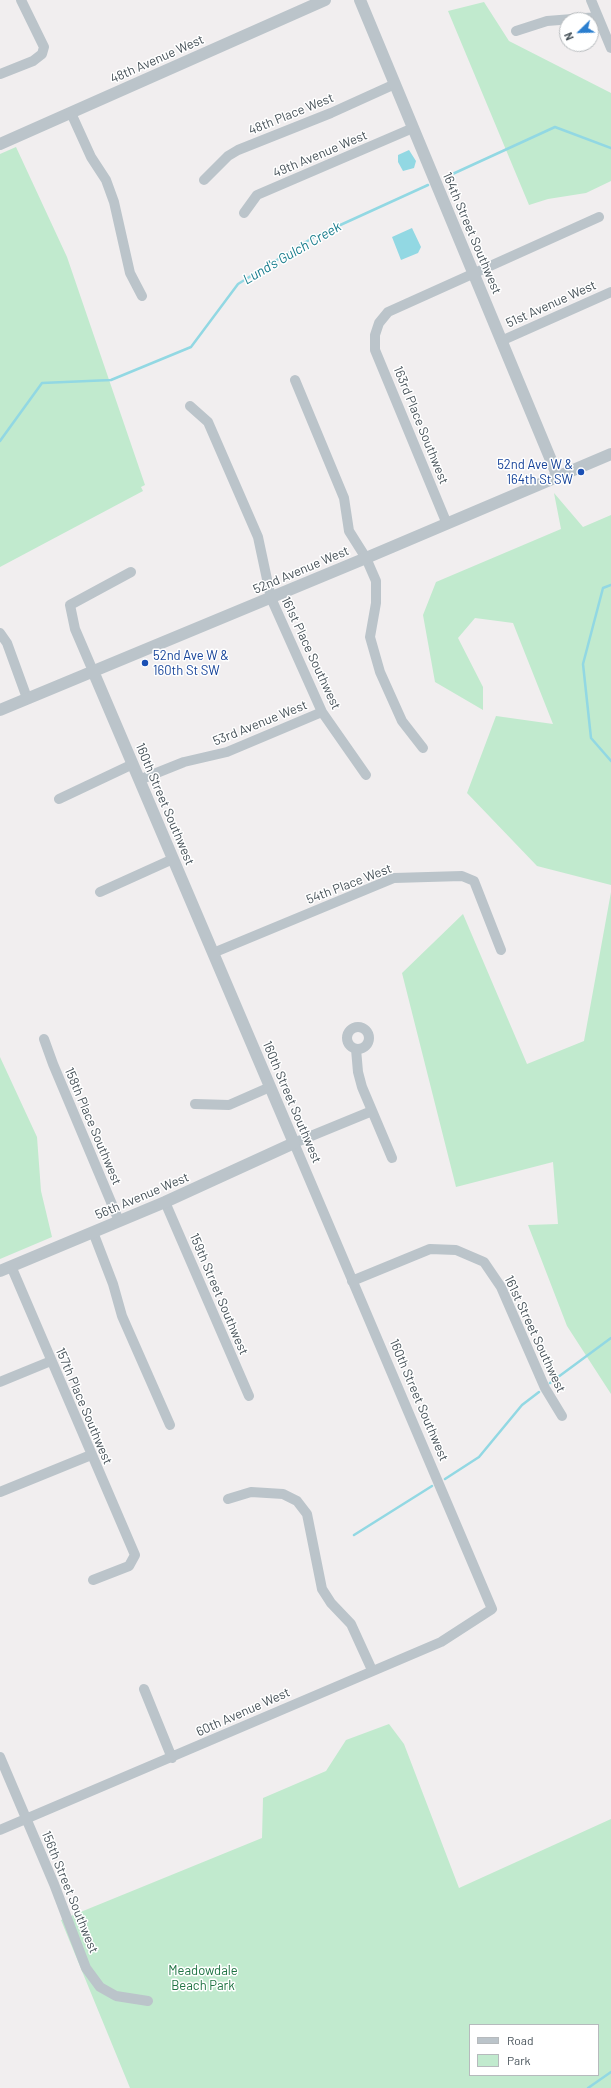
<!DOCTYPE html>
<html>
<head>
<meta charset="utf-8">
<style>
  body { margin:0 }
  #map { position:relative; width:611px; height:2088px; overflow:hidden; background:#f1eeef; font-family:Barlow,sans-serif }
  canvas { display:block }
  .legend { position:absolute; left:469px; top:2024px; width:130px; height:52px; box-sizing:border-box; background:#fff; border:1px solid #b6babd; margin:0; padding:5px 7px; list-style:none; font-size:12px; color:#48535a }
  .legend li { display:flex; align-items:center; gap:8px; height:20px }
  .legend b { width:20px; border:1px solid #b6babd }
  .north { position:absolute; left:559px; top:12px; width:40px; height:40px; box-sizing:border-box; background:#fff; border:1px solid #b6babd; border-radius:50%; rotate:247deg; font-size:11px; font-weight:700; line-height:16px; text-align:center; color:#48535a }
  .north::after { content:''; display:block; margin:auto; width:14px; height:18px; background:#2a7ecf; clip-path:polygon(50% 0,100% 100%,50% 72%,0 100%) }
</style>
</head>
<body>
<div id="map">
<canvas width="611" height="2088"></canvas>
<ul class="legend">
<li><b style="height:5px;background:#bbc4ca"></b>Road</li>
<li><b style="height:11px;background:#c1eace"></b>Park</li>
</ul>
<div class="north">N</div>
</div>
<script>
const ctx = document.querySelector('canvas').getContext('2d');
ctx.lineJoin = 'round';
function fill(path, color) { ctx.fillStyle = color; ctx.fill(path, 'evenodd'); }
const shape = rows => new Path2D(rows.map(r => 'M' + r).join(''));
function stroke(path, color, width, dash) { ctx.strokeStyle = color; ctx.lineWidth = width; ctx.lineCap = dash ? 'butt' : 'round'; ctx.setLineDash(dash || []); ctx.stroke(path); }
function write(font, color, halo, rows, align = 'center') {
  ctx.font = font + ' Barlow,sans-serif'; ctx.lineWidth = 3; ctx.setLineDash([]); ctx.textBaseline = 'middle'; ctx.strokeStyle = halo; ctx.fillStyle = color; for (const [text, x, y, turn = 0] of rows) {
    ctx.save(); ctx.translate(x, y); ctx.rotate((+turn || 0) * Math.PI / 180); ctx.textAlign = isNaN(turn) ? turn : align; if (halo) ctx.strokeText(text, 0, 0); ctx.fillText(text, 0, 0); ctx.restore();
  }
}
fill(shape([
  [484,2,509,41,611,93,611,181,586,193,548,199,529,205,448,11],
  [16,147,67,257,145,485,141,487,143,491,0,567,0,154],
  [554,493,583,527,611,515,611,885,537,866,467,793,496,716,553,724,513,623,475,618,458,638,483,687,483,710,435,682,423,615,436,582,561,529],
  [611,892,611,1394,567,1326,528,1225,558,1224,553,1162,456,1187,402,973,463,914,527,1064,584,1041],
  [0,1057,37,1137,41,1191,52,1237,0,1259],
  [389,1724,404,1744,459,1888,611,1819,611,2088,130,2088,61,1920,262,1838,263,1798,326,1771,346,1740],
  [470,2025,598,2025,598,2075,470,2075]
]), '#c1eace');
fill(shape([
  [409,150,416,161,414,168,403,171,398,162,398,155],
  [412,228,421,247,418,253,401,260,392,237]
]), '#92d8e3');
stroke(shape([
  [446,177,555,127,611,148],
  [0,441,42,383,111,380,191,347,238,284,314,237,428,185],
  [611,585,603,588,583,664,591,738,611,761],
  [550,1383,611,1338],
  [445,1479,479,1457,522,1405,539,1392],
  [354,1535,432,1486],
  [588,2088,611,2072]
]), '#92d8e3', 2.5);
stroke(shape([
  [591,0,611,48],
  [516,31,547,21,598,17],
  [0,74,33,61,42,54,44,47,21,0],
  [71,113,91,157,106,180,114,202,130,273,142,296],
  [204,180,228,156,238,150,331,113,395,84],
  [244,213,257,195,413,128],
  [501,341,611,292],
  [295,380,344,498,349,531,366,558,376,581,376,603,370,637,380,672,402,721,423,748],
  [190,406,208,422,258,537,271,598,322,712,366,775],
  [447,524,375,350,375,335,379,323,388,312,599,217],
  [0,633,7,643,27,698],
  [93,671,75,629,70,605,131,572],
  [139,780,184,762,227,752,322,712],
  [59,799,133,764],
  [100,892,173,859],
  [213,953,394,878,462,876,474,881,501,950],
  '347 1038a11 11 0 1 1 22 0a11 11 0 1 1-22 0Z',
  [44,1039,53,1064,119,1221],
  [356,1049,358,1072,362,1087,392,1158],
  [195,1104,229,1105,270,1087],
  [165,1202,249,1396],
  [93,1232,113,1284,122,1316,170,1425],
  [11,1266,135,1555,129,1566,93,1580],
  [352,1281,430,1249,456,1250,484,1262,501,1287,545,1388,562,1416],
  [0,1382,51,1361],
  [0,1492,91,1455],
  [228,1499,251,1492,283,1494,297,1501,307,1514,322,1589,331,1603,351,1624,372,1670],
  [144,1689,172,1758],
  [0,1757,54,1884,86,1968,100,1987,116,1996,148,2001],
  [0,1830,441,1642,492,1609,294,1143,372,1111]
]), '#bbc4ca', 10);
stroke(shape([
  [360,0,558,477],
  [0,144,325,0],
  [0,710,366,558,611,454],
  [0,1271,165,1202,294,1143,93,671]
]), '#bbc4ca', 12);
for (const [x, y, r, color] of [
  [581,472,4,"#1a4fb4"],
  [145,663,4,"#1a4fb4"]
]) { const dot = new Path2D(); dot.arc(x, y, r, 0, 2 * Math.PI); ctx.fillStyle = color; ctx.fill(dot); stroke(dot, '#fff', 1.5); }
write('13px', '#48535a', '#fff', [
  ["48th Avenue West",157,59,-24],
  ["48th Place West",291,114,-22],
  ["49th Avenue West",320,154,-23],
  ["164th Street Southwest",472,233,67],
  ["51st Avenue West",551,304,-24],
  ["163rd Place Southwest",421,425,68],
  ["52nd Avenue West",301,570,-23],
  ["161st Place Southwest",311,653,65],
  ["53rd Avenue West",260,723,-22],
  ["160th Street Southwest",165,804,67],
  ["54th Place West",349,884,-21],
  ["160th Street Southwest",292,1102,67],
  ["158th Place Southwest",93,1126,67],
  ["56th Avenue West",142,1196,-23],
  ["159th Street Southwest",219,1294,67],
  ["161st Street Southwest",535,1334,65],
  ["160th Street Southwest",419,1400,67],
  ["157th Place Southwest",84,1406,67],
  ["60th Avenue West",243,1712,-24],
  ["156th Street Southwest",70,1892,68]
]);
write('13px', '#164399', '#fff', [
  ["52nd Ave W &",573,465],
  ["164th St SW",573,480],
  ["52nd Ave W &",153,656,"left"],
  ["160th St SW",153,671,"left"]
], 'right');
write('13px', '#207444', '#fff', [
  ["Meadowdale",203,1971],
  ["Beach Park",203,1986]
]);
write('italic 14px', '#197d8d', '#fff', [
  ["Lund's Gulch Creek",292,253,-30]
]);
</script>
</body>
</html>
